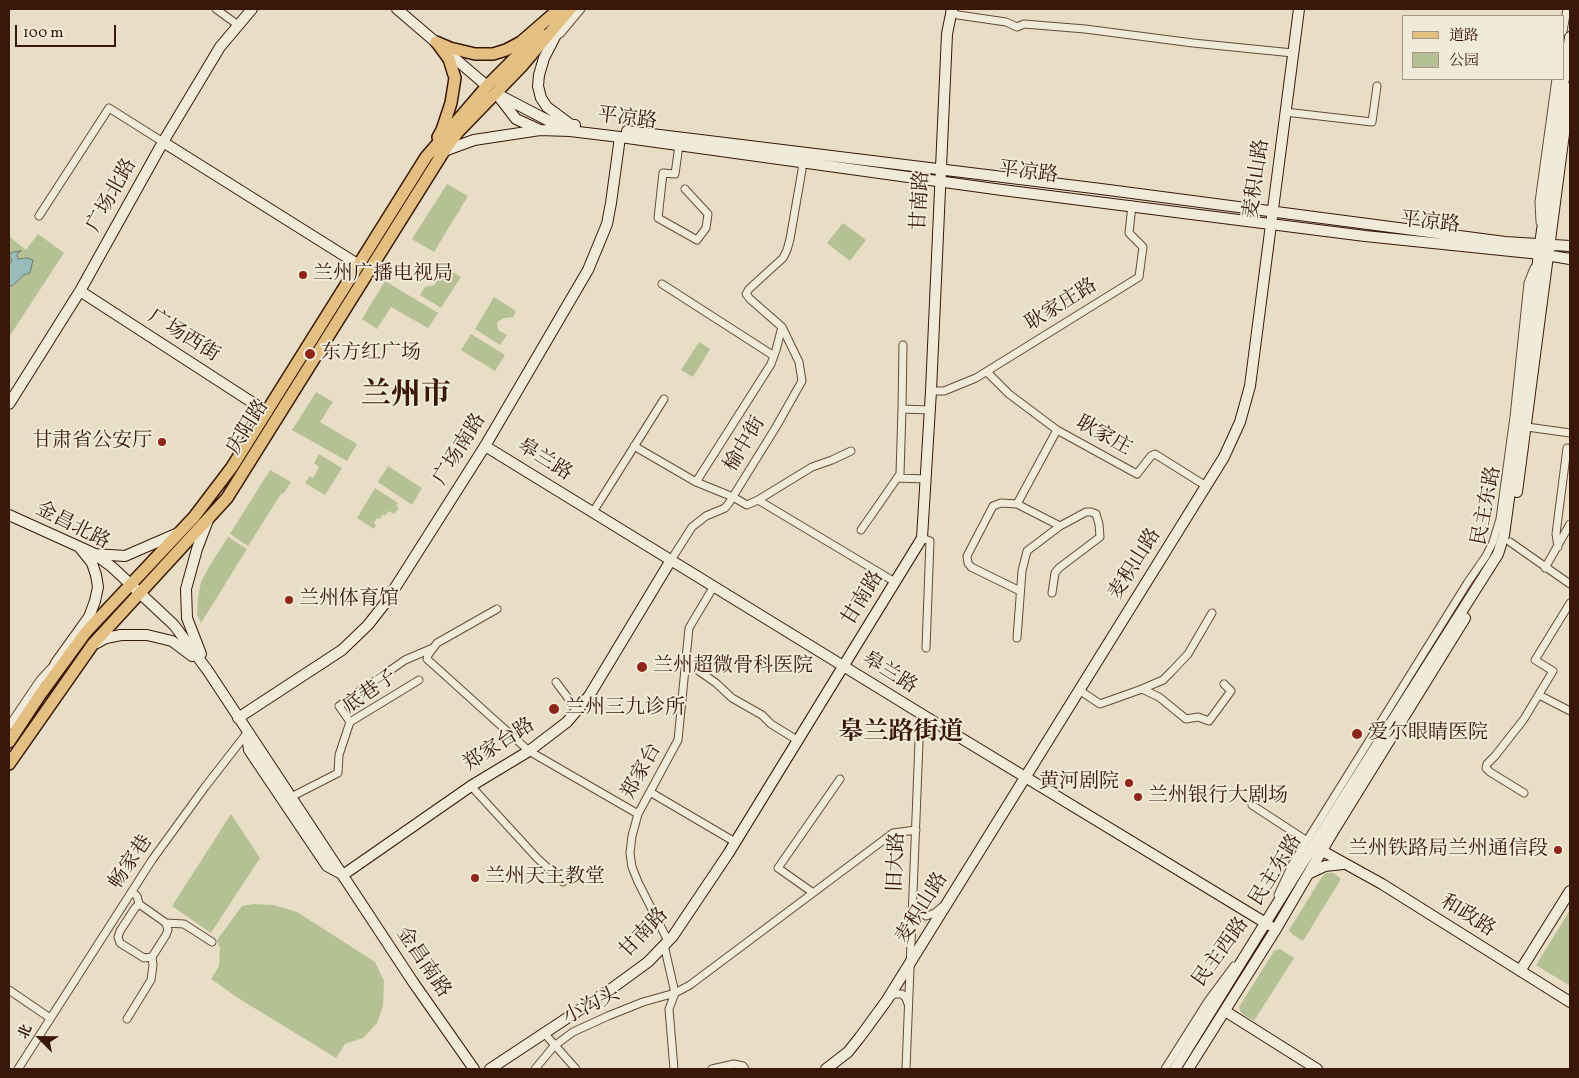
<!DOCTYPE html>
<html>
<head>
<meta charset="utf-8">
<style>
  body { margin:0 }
  #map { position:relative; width:1579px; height:1078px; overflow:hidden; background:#e8dec5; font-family:Vollkorn,"Noto Serif SC",serif }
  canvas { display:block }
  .frame { position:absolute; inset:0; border:10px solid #391807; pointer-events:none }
  .legend { position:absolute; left:1402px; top:15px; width:162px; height:65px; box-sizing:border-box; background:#f0ead9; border:1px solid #a79685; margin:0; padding:6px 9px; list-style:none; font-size:15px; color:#391807 }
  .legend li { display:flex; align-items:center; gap:10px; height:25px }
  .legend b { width:25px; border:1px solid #a79685 }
  .north { position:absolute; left:15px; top:1013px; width:50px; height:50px; -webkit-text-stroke:4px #f0ead9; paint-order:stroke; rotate:293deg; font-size:14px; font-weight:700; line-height:20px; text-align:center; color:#391807 }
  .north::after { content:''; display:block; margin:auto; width:18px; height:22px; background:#391807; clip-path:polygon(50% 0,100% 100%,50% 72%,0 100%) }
  .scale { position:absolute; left:15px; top:25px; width:101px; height:22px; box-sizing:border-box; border:2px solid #391807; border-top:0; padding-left:6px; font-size:15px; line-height:18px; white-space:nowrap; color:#391807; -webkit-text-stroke:4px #f0ead9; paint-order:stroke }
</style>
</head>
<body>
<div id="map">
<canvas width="1579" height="1078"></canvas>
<div class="frame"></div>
<ul class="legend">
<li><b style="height:6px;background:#e4bf82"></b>道路</li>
<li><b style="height:14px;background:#b5c195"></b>公园</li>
</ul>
<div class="north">北</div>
<div class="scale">100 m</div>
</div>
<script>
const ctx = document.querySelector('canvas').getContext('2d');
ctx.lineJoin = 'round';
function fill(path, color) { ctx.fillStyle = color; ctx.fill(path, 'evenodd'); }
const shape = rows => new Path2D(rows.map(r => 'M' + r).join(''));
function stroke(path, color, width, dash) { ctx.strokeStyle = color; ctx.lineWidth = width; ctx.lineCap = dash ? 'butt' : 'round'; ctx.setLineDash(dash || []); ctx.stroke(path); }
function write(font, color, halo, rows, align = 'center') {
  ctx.font = font + ' Vollkorn,"Noto Serif SC",serif'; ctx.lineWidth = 4; ctx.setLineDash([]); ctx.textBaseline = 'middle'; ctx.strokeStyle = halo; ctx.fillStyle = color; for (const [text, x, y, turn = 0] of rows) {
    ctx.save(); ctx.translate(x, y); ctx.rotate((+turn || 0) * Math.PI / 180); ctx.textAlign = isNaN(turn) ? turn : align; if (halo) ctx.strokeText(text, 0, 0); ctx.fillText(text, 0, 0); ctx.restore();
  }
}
fill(shape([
  [447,184,468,196,434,252,412,239],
  [843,223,866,240,850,261,827,243],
  [38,234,64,253,9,337,9,236,26,250],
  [438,263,461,277,441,308,420,295,425,287,434,285,439,277,439,272,435,268],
  [385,281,438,313,428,328,391,307,377,329,362,319],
  [494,297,516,311,513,317,504,318,497,322,498,330,507,335,500,345,475,329],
  [471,334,505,355,495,371,461,350],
  [699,342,710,349,693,377,681,370],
  [316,392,333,402,320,422,357,444,347,461,292,430],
  [319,454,342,468,325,495,305,483,310,476,313,478,319,467,314,463],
  [388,466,422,488,412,505,378,482],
  [270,470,291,482,284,493,281,494,248,546,230,534],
  [375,488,398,503,396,506,399,508,394,514,389,511,385,516,383,514,380,519,377,518,374,523,376,525,374,529,357,518],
  [228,537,247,549,201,623,197,614,198,598,201,582,210,565],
  [231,814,260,858,211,933,172,906],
  [1326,873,1334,873,1341,879,1303,941,1293,935,1289,930,1322,877],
  [253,904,274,905,297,912,375,962,384,981,383,1006,377,1023,363,1038,345,1044,336,1058,238,998,211,979,219,966,220,948,217,940,242,906],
  [1570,910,1570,986,1536,965],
  [1280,949,1294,958,1254,1021,1241,1013,1239,1007,1274,951]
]), '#b5c195');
const water = shape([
  [21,251,17,254,18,259,27,258,33,260,30,273,24,275,12,286,9,286,9,265,12,261,9,255,13,252,21,251]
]);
fill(water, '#98bbbb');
stroke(water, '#727a73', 1);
const street = shape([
  [216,9,238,25],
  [950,9,951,12,958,15,1006,22,1017,27,1024,24,1085,29,1193,43,1293,53],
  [1563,31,1567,9],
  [560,34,581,9],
  [1285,112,1372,122,1377,86],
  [679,145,675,174,663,173,658,218,697,240,706,228,708,214,685,189],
  [39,216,109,108,163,142],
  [1540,222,1539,202,1556,79],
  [662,284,774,356],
  [987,372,1009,394,1057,430,1137,474,1151,456,1155,454,1206,486],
  [931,391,944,391,976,378,1139,277,1143,247,1129,233,1132,205],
  [902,409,903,345],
  [1527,427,1570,433],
  [634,446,696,482,733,497,747,505,758,500,895,582],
  [897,478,926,479],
  [696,482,771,364,776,350,782,327,750,299,746,294,749,289,783,258,787,250,790,239,802,170,802,159],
  [758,500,812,467,832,460,851,451],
  [1017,504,1001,503,993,506,967,556,968,563,971,567,1020,591],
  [593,512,664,399],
  [861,530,900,474,902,409,930,410],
  [922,538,930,541,926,648],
  [1510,542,1570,584],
  [1558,547,1556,534,1567,448],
  [671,560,692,527,706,516,725,508,729,503,776,427,802,381,799,362,782,327],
  [1545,568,1570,524],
  [1052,593,1055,573,1059,568,1100,537,1099,524,1096,514,1091,512,1086,512,1060,526,1017,504,1057,430],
  [497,609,437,643,428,655,427,659,529,751,638,814],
  [1017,638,1022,571,1027,551,1060,526],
  [686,662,716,683,732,698,762,715,771,724,797,740],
  [556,682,577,710],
  [1142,689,1163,680,1172,671,1188,654,1212,613],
  [1079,690,1100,704,1142,689,1159,697,1186,719,1198,717,1209,721,1231,691,1224,684],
  [1539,695,1570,711],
  [350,722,339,706,405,660,433,648],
  [9,726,40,680,50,669],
  [471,786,537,858,563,882],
  [650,792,735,842],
  [1524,793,1490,772,1486,768,1487,764,1495,756,1524,719,1553,671,1535,660,1570,603],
  [291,797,338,773,339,755,350,722,419,680],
  [1252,805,1307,841],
  [132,892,137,896,139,904,166,923,184,924,212,942],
  [812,892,778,868,840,779],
  [1278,895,1293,863,1468,582,1486,556,1493,542,1500,519,1514,417,1528,283,1534,268],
  [915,903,917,911,926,916,935,913,942,907],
  [139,904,135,908,120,931,118,937,120,943,144,958,152,957,166,935,168,930,166,923],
  [668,941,638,882,632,867,630,853,632,836,638,814,678,740,689,628,714,586],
  [664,945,675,993,669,1009,674,1069],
  [9,990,50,1018],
  [890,997,895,994,902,994,906,998,908,1004],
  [127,1019,151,980,153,965,152,957],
  [544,1033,576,1069],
  [18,1069,152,860,205,787,247,733],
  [535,1069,554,1046,573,1032,608,1016,643,1002,675,993,690,985,893,833,916,830],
  [712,1069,734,1064,743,1066,745,1069],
  [906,1069,919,742,923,715],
  [1165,1069,1208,1001,1234,966]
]);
const secondary = shape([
  [397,9,487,86],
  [562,23,544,58,539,75,538,86,541,98,547,107,570,124],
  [496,93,516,119,540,130,570,131,620,137,1002,190,1365,236,1540,254,1570,259],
  [499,95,553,123,575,125],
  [627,131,1101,189,1505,242,1570,246],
  [163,142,359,265],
  [444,151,474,140,540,130],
  [80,291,267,412],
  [9,404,80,291,163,142,220,47,252,9],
  [485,446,923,715,1269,925],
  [1517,492,1570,88],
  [9,515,93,553,112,567,174,625,208,671,413,982,474,1069],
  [94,554,125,556,178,533],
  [97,643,106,638,121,635,147,635,172,641,192,656],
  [201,654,187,618,186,589,197,549,208,520],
  [49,677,56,663,89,617,95,601,98,587,96,575,92,563,80,548],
  [238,718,342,650,368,625,386,602,485,446,588,270,607,224,611,203,620,137],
  [247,735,249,750,327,866,340,873],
  [1317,848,1382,884,1570,1002],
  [1310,873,1325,866,1343,864],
  [343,875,471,786,529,751,567,722,589,696,671,560],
  [1520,971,1570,891],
  [1225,1011,1317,1069],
  [490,1069,611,989,648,962,673,936,728,854,922,538,931,391,947,34,952,9],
  [826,1069,848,1052,860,1037,887,1000,1224,457,1240,422,1250,386,1299,9],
  [1175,1069,1300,867,1498,554,1504,535,1520,418,1540,244,1570,37],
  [1188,1069,1276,929,1334,830,1465,618]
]);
const primary = shape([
  [436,42,450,48,475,54,493,54,506,50,521,42,559,9],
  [438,44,449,59,455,78,451,103,442,130,438,137],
  [9,742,40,695,86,632,194,517,232,467,426,157,487,86,540,33],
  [9,764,93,644,227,498,444,151,458,132,521,67,570,9]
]);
stroke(street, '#654a36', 9);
stroke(secondary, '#391807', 12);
stroke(primary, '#391807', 14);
stroke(street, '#f0ead9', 7);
stroke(secondary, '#f0ead9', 10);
stroke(primary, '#e4bf82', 11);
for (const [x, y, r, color] of [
  [303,275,5,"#8f2418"],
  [310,354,6,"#8f2418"],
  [162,442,5,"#8f2418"],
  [289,600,5,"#8f2418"],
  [642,667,6,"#8f2418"],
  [554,709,6,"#8f2418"],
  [1357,734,6,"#8f2418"],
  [1129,783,5,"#8f2418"],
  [1138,797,5,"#8f2418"],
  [1558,850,5,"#8f2418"],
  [475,878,5,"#8f2418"]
]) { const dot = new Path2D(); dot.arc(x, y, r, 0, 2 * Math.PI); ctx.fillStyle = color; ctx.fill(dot); stroke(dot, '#f0ead9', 2); }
write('20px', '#391807', '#f0ead9', [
  ["平凉路",627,120,7],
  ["平凉路",1028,174,7],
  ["麦积山路",1258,179,-82],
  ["广场北路",113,196,-61],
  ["甘南路",922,201,-87],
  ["平凉路",1430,224,6],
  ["耿家庄路",1062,306,-32],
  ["广场西街",183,337,32],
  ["庆阳路",249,428,-58],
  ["耿家庄",1103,437,29],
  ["榆中街",746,445,-59],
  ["广场南路",461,450,-58],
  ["皋兰路",544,461,32],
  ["民主东路",1488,506,-79],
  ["金昌北路",72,527,27],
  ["麦积山路",1136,565,-58],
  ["甘南路",864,599,-58],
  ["皋兰路",889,674,32],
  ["底巷子",371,693,-35],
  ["郑家台路",500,746,-33],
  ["郑家台",643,772,-61],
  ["旧大路",898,862,-88],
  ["畅家巷",132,863,-56],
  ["民主东路",1277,871,-58],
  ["麦积山路",923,909,-58],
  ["和政路",1467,917,32],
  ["甘南路",645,934,-46],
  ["民主西路",1222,953,-54],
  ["金昌南路",422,963,56],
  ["小沟头",592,1007,-26]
]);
write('20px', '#391807', '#f0ead9', [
  ["兰州广播电视局",313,275],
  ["东方红广场",321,354],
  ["甘肃省公安厅",152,442,"right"],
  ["兰州体育馆",299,600],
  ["兰州超微骨科医院",653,667],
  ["兰州三九诊所",565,709],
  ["爱尔眼睛医院",1368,734],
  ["黄河剧院",1119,783,"right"],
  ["兰州银行大剧场",1148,797],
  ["兰州铁路局兰州通信段",1548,850,"right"],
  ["兰州天主教堂",485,878]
], 'left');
write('bold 25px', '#391807', '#f0ead9', [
  ["皋兰路街道",901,734]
]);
write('bold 30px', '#391807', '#f0ead9', [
  ["兰州市",406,397]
]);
</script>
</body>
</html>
